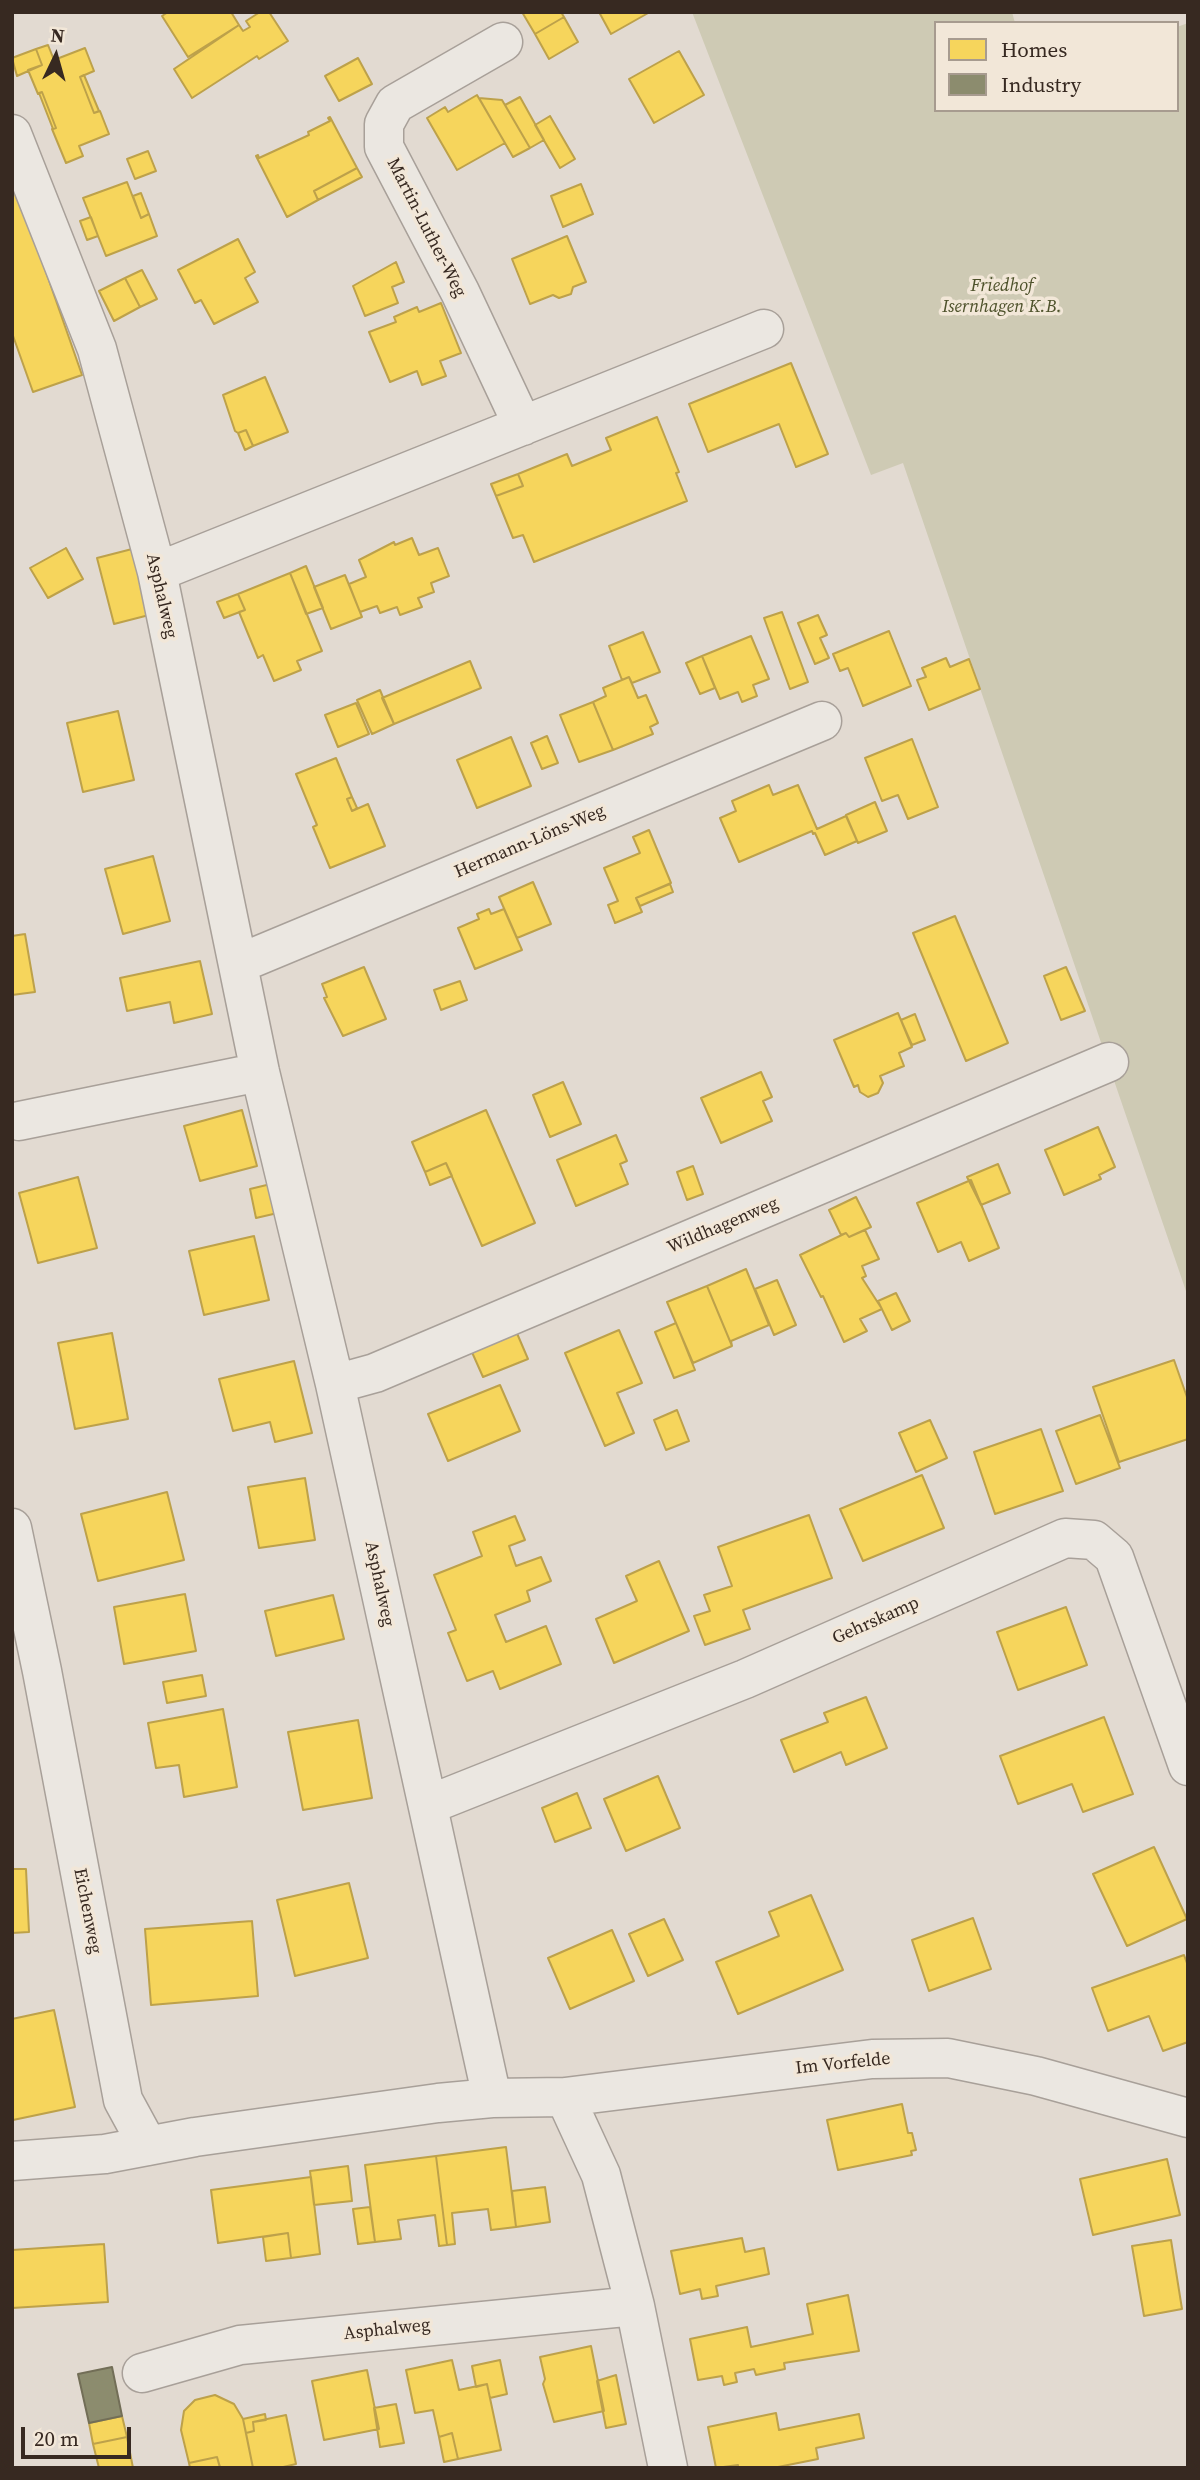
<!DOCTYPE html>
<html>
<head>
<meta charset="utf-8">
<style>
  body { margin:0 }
  #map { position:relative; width:1200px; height:2480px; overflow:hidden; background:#e2dad1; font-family:"Source Serif 4",serif }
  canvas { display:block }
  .frame { position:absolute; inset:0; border:14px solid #372921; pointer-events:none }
  .legend { position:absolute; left:934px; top:21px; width:245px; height:91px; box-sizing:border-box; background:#f2e7d8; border:2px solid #a79b8f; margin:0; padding:9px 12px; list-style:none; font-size:21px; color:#372921 }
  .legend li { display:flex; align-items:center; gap:14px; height:35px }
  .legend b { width:35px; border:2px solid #a79b8f }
  .north { position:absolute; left:21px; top:21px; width:70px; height:70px; -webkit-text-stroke:5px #f2e7d8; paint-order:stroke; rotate:5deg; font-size:19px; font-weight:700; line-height:28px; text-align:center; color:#372921 }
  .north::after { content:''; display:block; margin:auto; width:24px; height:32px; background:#372921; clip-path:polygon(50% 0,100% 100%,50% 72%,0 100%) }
  .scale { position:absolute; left:21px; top:2427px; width:110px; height:32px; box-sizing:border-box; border:4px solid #372921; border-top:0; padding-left:9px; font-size:21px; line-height:24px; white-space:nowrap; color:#372921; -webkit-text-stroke:5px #f2e7d8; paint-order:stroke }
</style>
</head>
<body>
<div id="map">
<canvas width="1200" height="2480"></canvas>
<div class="frame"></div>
<ul class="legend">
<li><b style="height:19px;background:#f6d55c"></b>Homes</li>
<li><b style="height:19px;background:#8c8c6e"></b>Industry</li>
</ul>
<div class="north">N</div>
<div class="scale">20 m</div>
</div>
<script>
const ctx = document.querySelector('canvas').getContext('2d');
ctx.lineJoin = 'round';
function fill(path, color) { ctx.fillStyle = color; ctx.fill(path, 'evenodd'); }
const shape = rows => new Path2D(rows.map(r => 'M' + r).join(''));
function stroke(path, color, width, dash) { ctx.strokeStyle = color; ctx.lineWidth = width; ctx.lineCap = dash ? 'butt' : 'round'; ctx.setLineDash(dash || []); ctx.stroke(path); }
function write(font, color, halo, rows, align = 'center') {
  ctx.font = font + ' "Source Serif 4",serif'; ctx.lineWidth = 7; ctx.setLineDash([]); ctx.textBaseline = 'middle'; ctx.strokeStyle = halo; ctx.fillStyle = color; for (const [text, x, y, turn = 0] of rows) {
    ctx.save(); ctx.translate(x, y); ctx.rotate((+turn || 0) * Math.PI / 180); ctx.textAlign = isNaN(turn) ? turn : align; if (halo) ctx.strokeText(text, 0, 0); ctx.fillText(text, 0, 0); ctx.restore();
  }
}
fill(shape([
  [692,12,1012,12,1015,23,936,23,936,110,1177,110,1177,27,1188,23,1188,1297,903,463,871,475]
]), '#cecab4');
const homes = shape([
  [168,12,231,12,239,25,188,57,162,16,168,12],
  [260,12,269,12,288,41,259,59,257,56,192,98,174,69,239,25,243,31,250,27,246,21,260,12],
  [522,12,561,12,564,17,535,34,522,12],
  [599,12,650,12,611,34,599,12],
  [564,17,578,42,549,59,535,34,564,17],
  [48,45,54,60,85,48,94,71,80,77,94,113,100,111,109,134,79,146,83,156,66,163,52,129,56,128,42,92,38,94,28,70,42,65,36,49,48,45],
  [36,49,42,65,17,76,12,58,36,49],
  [679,51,704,95,654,123,629,79,679,51],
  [358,58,372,84,339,101,325,76,358,58],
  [84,75,99,111,94,113,80,77,84,75],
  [42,92,56,128,53,129,39,93,42,92],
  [477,95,505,143,457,170,427,118,445,107,448,112,477,95],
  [520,97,544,140,530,148,505,105,520,97],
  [479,98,502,100,530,148,513,157,479,98],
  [550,116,575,159,560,168,535,125,550,116],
  [330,117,357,168,314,191,318,200,287,217,256,156,258,155,259,158,309,135,308,132,330,121,328,118,330,117],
  [148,151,156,171,135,179,127,159,148,151],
  [357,168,362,177,318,200,314,191,357,168],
  [127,182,141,218,149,214,157,236,106,256,83,198,127,182],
  [581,184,593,214,563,227,551,196,581,184],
  [16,186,82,375,33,392,12,333,12,187,16,186],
  [141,193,149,214,141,218,133,196,141,193],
  [91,217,98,236,87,240,80,221,91,217],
  [567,236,586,282,573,287,571,294,559,298,553,295,530,304,512,259,567,236],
  [238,239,255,272,245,278,258,302,214,324,201,300,195,303,178,270,238,239],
  [396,262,404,282,392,287,398,303,365,316,353,286,396,262],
  [142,270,157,299,140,307,125,278,142,270],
  [125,278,140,307,114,321,99,291,125,278],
  [441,303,461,353,440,361,446,376,422,385,417,371,390,382,369,332,396,322,394,317,417,307,419,312,441,303],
  [791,363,828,454,796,467,779,424,708,452,689,404,791,363],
  [265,377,288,432,253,446,246,430,238,433,235,431,223,395,265,377],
  [657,417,679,472,676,473,687,501,534,562,523,535,513,538,496,496,523,486,518,474,567,454,572,466,611,450,606,438,657,417],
  [246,430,253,446,245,450,238,433,246,430],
  [518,474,523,486,496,496,491,484,518,474],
  [412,538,419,555,438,548,449,576,431,583,434,592,418,598,422,607,400,615,397,607,380,613,377,606,360,612,349,584,366,577,359,560,394,542,395,545,412,538],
  [66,548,83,579,48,598,30,568,66,548],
  [136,548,153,614,114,624,97,558,136,548],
  [306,566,323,608,306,614,290,573,306,566],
  [290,573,322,651,297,661,301,670,274,681,263,655,258,658,239,612,245,610,238,594,290,573],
  [345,575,362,617,331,629,314,587,345,575],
  [238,594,245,610,224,618,217,602,238,594],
  [782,612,808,682,790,689,764,618,782,612],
  [818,615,827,635,820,638,829,658,815,664,798,623,818,615],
  [889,631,911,686,863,706,848,668,840,671,833,654,889,631],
  [643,632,660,672,632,683,629,677,622,680,609,646,643,632],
  [751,636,769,679,753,685,757,696,742,702,738,692,720,699,702,656,751,636],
  [702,656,715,688,700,694,686,663,702,656],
  [946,658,950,667,969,659,980,689,929,710,917,680,926,677,922,668,946,658],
  [470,661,481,688,394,724,382,698,470,661],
  [629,677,638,698,646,695,658,723,650,727,653,734,613,750,593,702,606,696,603,688,629,677],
  [380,690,394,724,372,734,357,700,380,690],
  [593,702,613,750,579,762,560,715,593,702],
  [356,703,369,734,338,747,325,715,356,703],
  [118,711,134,780,83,792,67,723,118,711],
  [547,736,558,763,542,769,531,743,547,736],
  [511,737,531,786,477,808,457,760,511,737],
  [912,739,938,807,908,819,898,795,882,801,865,758,912,739],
  [336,758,352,797,347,799,352,811,368,804,385,846,330,868,313,827,317,825,296,774,336,758],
  [769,785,773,795,798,785,817,829,846,816,857,841,825,855,815,833,813,834,812,831,739,862,720,818,736,811,732,801,769,785],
  [352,797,357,808,352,811,347,799,352,797],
  [875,802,887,831,858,843,846,815,875,802],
  [649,830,671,883,636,898,642,912,615,923,608,905,618,901,604,868,640,853,633,837,649,830],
  [153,856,170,921,123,934,105,869,153,856],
  [533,882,551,924,517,938,499,897,533,882],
  [670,884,673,892,640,906,636,898,670,884],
  [489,909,491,914,504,909,522,950,475,969,458,928,479,919,477,914,489,909],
  [955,916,1008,1043,966,1061,913,933,955,916],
  [25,934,35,992,12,995,12,936,25,934],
  [200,961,212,1014,174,1023,170,1002,127,1011,120,978,200,961],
  [364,967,386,1019,343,1036,324,998,327,997,322,984,364,967],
  [1066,967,1085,1011,1061,1020,1044,976,1066,967],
  [460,981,467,1000,441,1010,434,990,460,981],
  [898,1013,912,1047,899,1053,904,1066,880,1076,883,1083,878,1093,868,1097,860,1092,858,1085,854,1087,834,1040,898,1013],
  [915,1014,925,1040,912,1045,901,1020,915,1014],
  [761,1072,772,1097,763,1101,772,1121,721,1143,701,1098,761,1072],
  [563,1082,581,1124,550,1137,533,1095,563,1082],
  [242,1110,257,1166,200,1181,184,1126,242,1110],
  [486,1110,535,1223,482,1246,446,1163,425,1172,412,1142,486,1110],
  [1098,1127,1115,1167,1099,1175,1101,1179,1064,1195,1045,1150,1098,1127],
  [616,1135,627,1161,620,1164,628,1184,576,1206,557,1160,616,1135],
  [446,1163,452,1176,430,1185,425,1172,446,1163],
  [998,1164,1010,1193,981,1205,967,1177,998,1164],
  [693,1166,703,1194,687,1200,677,1172,693,1166],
  [78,1177,97,1248,38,1263,19,1193,78,1177],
  [971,1180,999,1248,969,1261,961,1242,938,1252,917,1203,971,1180],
  [275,1183,282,1212,256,1218,250,1189,275,1183],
  [856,1197,871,1227,849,1237,846,1233,841,1235,829,1210,856,1197],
  [865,1230,879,1259,862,1266,866,1276,862,1278,882,1309,860,1319,867,1331,844,1342,823,1296,821,1297,800,1255,846,1233,849,1237,865,1230],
  [254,1236,269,1300,204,1315,189,1251,254,1236],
  [746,1269,769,1325,731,1341,732,1346,707,1286,746,1269],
  [777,1280,796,1325,774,1335,755,1289,777,1280],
  [707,1286,732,1346,693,1363,667,1302,707,1286],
  [896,1293,910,1321,892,1330,878,1301,896,1293],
  [676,1323,695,1370,674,1378,655,1332,676,1323],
  [619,1330,642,1383,617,1393,634,1433,605,1446,565,1353,619,1330],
  [516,1331,528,1359,483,1377,471,1350,516,1331],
  [112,1333,128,1419,75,1429,58,1343,112,1333],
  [1174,1360,1188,1400,1188,1439,1119,1462,1093,1387,1174,1360],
  [294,1361,312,1433,275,1442,270,1422,233,1431,219,1379,294,1361],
  [500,1385,520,1431,448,1461,428,1414,500,1385],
  [677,1410,689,1441,666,1450,654,1420,677,1410],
  [1100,1415,1120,1468,1076,1484,1056,1431,1100,1415],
  [930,1420,947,1458,916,1472,899,1433,930,1420],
  [1041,1429,1063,1491,995,1514,974,1452,1041,1429],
  [922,1475,944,1528,863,1561,840,1509,922,1475],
  [305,1478,315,1540,259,1548,248,1487,305,1478],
  [167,1492,184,1560,98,1581,81,1514,167,1492],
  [809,1515,832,1578,743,1610,750,1629,705,1645,694,1616,710,1611,704,1595,732,1586,718,1547,809,1515],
  [515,1516,525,1540,509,1546,516,1566,541,1557,551,1581,527,1591,530,1601,495,1615,506,1642,546,1626,561,1664,500,1689,493,1671,467,1681,448,1633,456,1630,434,1575,482,1556,473,1532,515,1516],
  [659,1561,689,1631,614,1663,596,1619,637,1601,626,1576,659,1561],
  [185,1594,196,1651,124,1664,114,1607,185,1594],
  [333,1595,344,1639,276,1656,265,1611,333,1595],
  [1066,1607,1087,1665,1018,1690,997,1632,1066,1607],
  [202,1675,206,1696,167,1703,163,1682,202,1675],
  [866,1697,887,1748,846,1765,841,1752,794,1772,781,1740,828,1722,824,1713,866,1697],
  [223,1709,237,1787,184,1797,179,1765,156,1768,148,1723,223,1709],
  [1104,1717,1133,1794,1083,1812,1072,1784,1018,1804,1000,1756,1104,1717],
  [358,1720,372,1798,303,1810,288,1732,358,1720],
  [658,1776,680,1828,626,1851,604,1799,658,1776],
  [577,1793,591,1828,555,1842,542,1808,577,1793],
  [1154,1847,1187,1919,1127,1946,1093,1874,1154,1847],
  [12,1869,26,1869,29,1932,12,1933,12,1869],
  [349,1883,368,1958,295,1976,277,1900,349,1883],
  [811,1895,843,1970,738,2014,716,1962,779,1936,769,1912,811,1895],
  [973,1918,991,1969,929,1991,912,1940,973,1918],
  [664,1919,683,1960,648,1976,629,1934,664,1919],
  [252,1921,258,1996,151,2005,145,1929,252,1921],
  [612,1930,634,1981,570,2009,548,1958,612,1930],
  [1184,1955,1188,1966,1188,2042,1163,2051,1149,2016,1108,2031,1092,1988,1184,1955],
  [54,2010,75,2107,13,2120,12,2019,54,2010],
  [902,2104,908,2133,912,2133,916,2150,911,2151,912,2155,838,2170,827,2120,902,2104],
  [506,2147,516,2227,491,2230,488,2209,452,2213,455,2244,447,2245,436,2156,506,2147],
  [436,2156,447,2245,439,2246,435,2215,398,2220,401,2239,375,2242,365,2165,436,2156],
  [1167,2159,1180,2215,1093,2235,1080,2179,1167,2159],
  [348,2166,352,2201,314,2205,310,2171,348,2166],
  [311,2177,320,2254,291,2258,288,2233,218,2243,211,2190,311,2177],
  [545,2187,550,2222,516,2227,512,2191,545,2187],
  [370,2207,375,2242,358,2244,353,2209,370,2207],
  [288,2233,291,2258,266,2261,263,2237,288,2233],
  [742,2238,745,2252,764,2248,769,2274,716,2286,718,2296,702,2299,700,2289,680,2294,671,2251,742,2238],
  [1171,2240,1182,2309,1144,2316,1132,2246,1171,2240],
  [104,2244,108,2302,12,2308,12,2250,104,2244],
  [848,2295,859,2351,784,2363,785,2369,756,2375,754,2369,735,2373,737,2382,724,2385,722,2376,698,2380,690,2339,747,2327,751,2347,813,2334,807,2304,848,2295],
  [591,2346,604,2411,554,2422,543,2384,545,2379,540,2357,591,2346],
  [452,2360,459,2390,487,2384,501,2450,458,2459,452,2433,439,2437,433,2410,415,2413,406,2370,452,2360],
  [500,2360,507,2394,490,2398,487,2384,476,2387,472,2366,500,2360],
  [367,2370,379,2429,324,2440,312,2381,367,2370],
  [616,2375,626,2424,606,2428,597,2381,616,2375],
  [215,2395,234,2404,243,2419,253,2468,220,2468,217,2457,189,2463,181,2430,184,2411,195,2400,215,2395],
  [396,2404,404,2443,380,2447,374,2408,396,2404],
  [776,2413,779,2430,859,2414,864,2438,816,2448,818,2459,773,2468,738,2468,738,2465,716,2468,708,2427,776,2413],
  [265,2414,266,2420,253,2422,254,2431,246,2433,243,2419,265,2414],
  [286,2415,296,2464,279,2468,253,2468,246,2433,254,2431,253,2422,286,2415],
  [122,2416,127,2437,93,2444,89,2423,122,2416],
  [452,2433,458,2459,444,2462,439,2437,452,2433],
  [127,2437,133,2468,99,2468,93,2444,127,2437],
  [217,2457,220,2467,190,2468,189,2463,217,2457]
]);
fill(homes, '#f6d55c');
stroke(homes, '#bda14a', 2);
const industry = shape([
  [112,2367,122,2416,89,2423,78,2374,112,2367]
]);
fill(industry, '#8c8c6e');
stroke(industry, '#726e57', 2);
const minor = shape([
  [503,42,395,104,384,124,384,147,460,292,523,426],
  [12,134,97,349,157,572,260,1072,335,1384,492,2098],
  [157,572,764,329],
  [238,964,822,721],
  [19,1121,260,1072],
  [335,1384,375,1373,1109,1062],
  [12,1528,42,1671,123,2100,148,2146],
  [428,1805,745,1679,1065,1538,1094,1540,1114,1557,1188,1766],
  [565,2097,601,2175,635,2306,668,2468],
  [12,2161,105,2154,195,2137,438,2103,492,2098,565,2097,872,2059,948,2058,1036,2076,1188,2118],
  [142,2373,240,2345,635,2306]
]);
stroke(minor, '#a8a099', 41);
stroke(minor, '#ebe7e1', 38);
write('18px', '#372921', '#f2e7d8', [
  ["Martin-Luther-Weg",426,228,63],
  ["Asphalweg",161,596,77],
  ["Hermann-Löns-Weg",530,842,-23],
  ["Wildhagenweg",723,1226,-23],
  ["Asphalweg",379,1584,78],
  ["Gehrskamp",876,1621,-24],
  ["Eichenweg",87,1911,79],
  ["Im Vorfelde",843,2064,-6],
  ["Asphalweg",387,2330,-6]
]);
write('italic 18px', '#4d512a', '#f2e7d8', [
  ["Friedhof",1002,286],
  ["Isernhagen K.B.",1002,307]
]);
</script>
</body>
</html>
